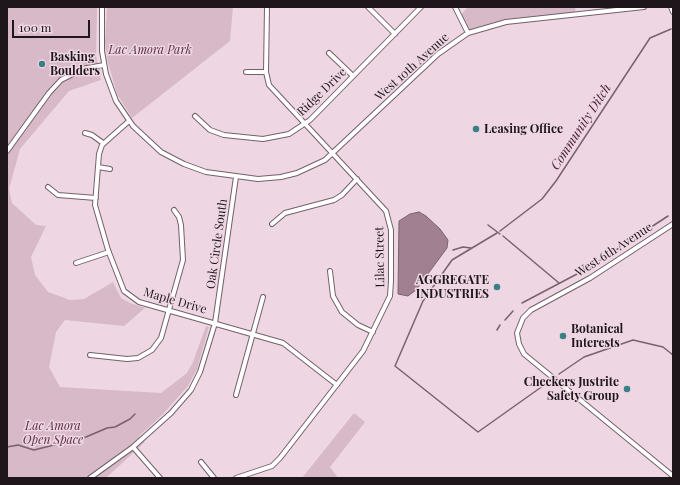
<!DOCTYPE html>
<html>
<head>
<meta charset="utf-8">
<style>
  body { margin:0 }
  #map { position:relative; width:680px; height:485px; overflow:hidden; background:#eed7e3; font-family:"Playfair Display",serif }
  canvas { display:block }
  .frame { position:absolute; inset:0; border:8px solid #1e161a; pointer-events:none }
  .scale { position:absolute; left:12px; top:20px; width:78px; height:18px; box-sizing:border-box; border:2px solid #1e161a; border-top:0; padding-left:5px; font-size:12px; line-height:14px; white-space:nowrap; color:#1e161a; -webkit-text-stroke:3px #eed7e3; paint-order:stroke }
</style>
</head>
<body>
<div id="map">
<canvas width="680" height="485"></canvas>
<div class="frame"></div>
<div class="scale">100 m</div>
</div>
<script>
const ctx = document.querySelector('canvas').getContext('2d');
ctx.lineJoin = 'round';
function fill(path, color) { ctx.fillStyle = color; ctx.fill(path, 'evenodd'); }
const shape = rows => new Path2D(rows.map(r => 'M' + r).join(''));
function stroke(path, color, width, dash) { ctx.strokeStyle = color; ctx.lineWidth = width; ctx.lineCap = dash ? 'butt' : 'round'; ctx.setLineDash(dash || []); ctx.stroke(path); }
function write(font, color, halo, rows, align = 'center') {
  ctx.font = font + ' "Playfair Display",serif'; ctx.lineWidth = 3; ctx.setLineDash([]); ctx.textBaseline = 'middle'; ctx.strokeStyle = halo; ctx.fillStyle = color; for (const [text, x, y, turn = 0] of rows) {
    ctx.save(); ctx.translate(x, y); ctx.rotate((+turn || 0) * Math.PI / 180); ctx.textAlign = isNaN(turn) ? turn : align; if (halo) ctx.strokeText(text, 0, 0); ctx.fillText(text, 0, 0); ctx.restore();
  }
}
fill(shape([
  [7,7,97,7,96,56,101,80,69,91,20,149,9,189,12,203,36,225,46,226,31,257,35,275,48,292,70,300,84,299,113,282,121,298,130,303,145,308,124,326,65,320,56,332,49,367,60,387,161,393,187,373,193,362,206,326,209,327,197,369,188,386,162,415,139,436,145,442,106,478,7,478],
  [107,7,233,7,230,41,132,118,117,94,107,59,105,43],
  [468,7,575,7,576,14,506,22,468,33,460,16],
  [354,413,365,422,330,467,338,478,302,478]
]), '#d7b9c8');
const water = shape([
  [419,212,426,216,440,229,448,240,447,248,416,290,408,296,398,294,399,221,410,214,419,212]
]);
fill(water, '#a18191');
stroke(water, '#7a616d', 1);
stroke(shape([
  [488,225,500,234],
  [500,231,542,199,556,181,650,38,671,29],
  [497,233,452,260,423,301,395,366,478,432,547,383],
  [503,236,559,283],
  [453,250,463,247,471,248],
  [584,271,668,216],
  [522,303,577,274],
  [505,320,513,311],
  [497,330,500,325],
  [559,374,584,357,633,340,663,347,673,355],
  [7,447,18,445,34,450,86,437,107,428,115,427,130,419,135,414]
]), '#7a616d', 1.5);
const street = shape([
  [102,7,102,51,106,74,116,101,133,126,161,152,184,164,206,172,258,179,281,177,297,173,325,160,438,54,468,33,506,22,644,7],
  [368,7,395,34],
  [455,7,468,33],
  [671,7,673,12],
  [329,53,353,76],
  [246,72,266,72],
  [195,116,210,130,224,135,263,139,289,134,310,120,421,7],
  [129,121,102,145,99,154,95,205,108,250,124,291,139,302,283,343,337,385],
  [85,133,92,135,103,143],
  [7,151,49,93,61,80,82,69,104,65],
  [98,167,110,169],
  [48,187,58,195,96,198],
  [272,224,285,213,334,200,342,195,357,179],
  [673,224,590,278,531,310,523,318,517,333,519,344,524,354,673,476],
  [76,263,109,252],
  [330,271,333,296,342,312,358,325,373,332],
  [90,355,127,359,138,358,152,350,161,338,183,260,181,225,179,217,174,210],
  [236,395,263,297],
  [133,447,160,478],
  [201,462,214,478],
  [90,478,133,447,171,413,191,390,200,372,215,323,236,177],
  [236,478,272,466,280,458,363,351,390,296,391,281,391,230,386,211,269,85,266,72,267,7]
]);
stroke(street, '#74606a', 6);
stroke(street, '#fff', 4);
for (const [x, y, r, color] of [
  [42,64,4,"#398186"],
  [476,129,4,"#398186"],
  [497,287,4,"#398186"],
  [563,336,4,"#398186"],
  [627,389,4,"#398186"]
]) { const dot = new Path2D(); dot.arc(x, y, r, 0, 2 * Math.PI); ctx.fillStyle = color; ctx.fill(dot); stroke(dot, '#eed7e3', 1.5); }
write('italic 12px', '#5c2e48', '#eed7e3', [
  ["Lac Amora Park",150,50],
  ["Lac Amora",53,426],
  ["Open Space",53,440]
]);
write('bold 12px', '#1e161a', '#eed7e3', [
  ["Basking",50,57],
  ["Boulders",50,71],
  ["Leasing Office",484,129],
  ["AGGREGATE",489,280,"right"],
  ["INDUSTRIES",489,294,"right"],
  ["Botanical",571,329],
  ["Interests",571,343],
  ["Checkers Justrite",619,382,"right"],
  ["Safety Group",619,396,"right"]
], 'left');
write('12px', '#1e161a', '#eed7e3', [
  ["West 10th Avenue",412,67,-42],
  ["Ridge Drive",322,92,-44],
  ["Oak Circle South",217,244,-82],
  ["West 6th Avenue",614,250,-33],
  ["Lilac Street",380,257,-91],
  ["Maple Drive",175,301,16]
]);
write('italic 13px', '#4a1e38', '#eed7e3', [
  ["Community Ditch",581,127,-57]
]);
</script>
</body>
</html>
